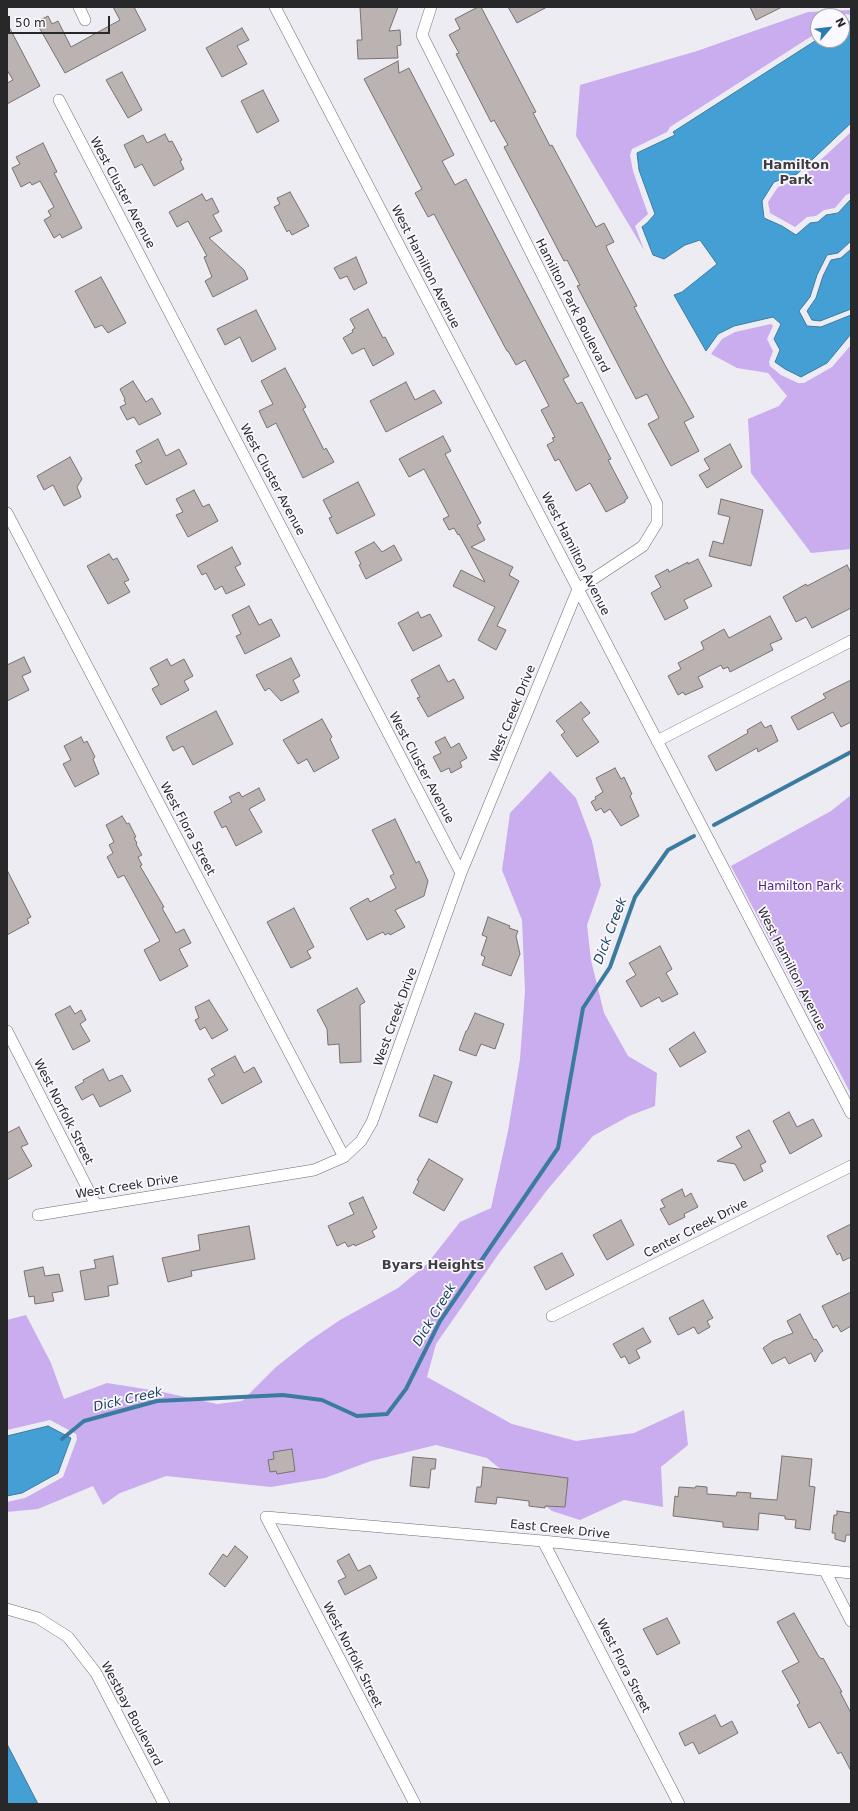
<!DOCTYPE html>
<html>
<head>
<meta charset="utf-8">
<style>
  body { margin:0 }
  #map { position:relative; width:858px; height:1811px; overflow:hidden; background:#eeecf3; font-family:"DejaVu Sans",sans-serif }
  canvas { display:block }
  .frame { position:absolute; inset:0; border:8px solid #28272a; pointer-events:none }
  .north { position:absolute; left:810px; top:8px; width:40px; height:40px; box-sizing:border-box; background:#fbf9ff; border:1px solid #a7a5aa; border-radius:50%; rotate:62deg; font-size:11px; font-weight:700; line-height:16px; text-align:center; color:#28272a }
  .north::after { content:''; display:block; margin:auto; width:14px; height:18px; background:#2b7bad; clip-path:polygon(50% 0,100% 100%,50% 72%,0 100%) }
  .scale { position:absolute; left:8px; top:16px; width:102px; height:18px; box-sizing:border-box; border:2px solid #28272a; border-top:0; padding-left:5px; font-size:12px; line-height:14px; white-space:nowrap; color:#28272a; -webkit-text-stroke:3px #fbf9ff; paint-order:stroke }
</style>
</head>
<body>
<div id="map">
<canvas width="858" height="1811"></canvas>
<div class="frame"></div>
<div class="north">N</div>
<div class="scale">50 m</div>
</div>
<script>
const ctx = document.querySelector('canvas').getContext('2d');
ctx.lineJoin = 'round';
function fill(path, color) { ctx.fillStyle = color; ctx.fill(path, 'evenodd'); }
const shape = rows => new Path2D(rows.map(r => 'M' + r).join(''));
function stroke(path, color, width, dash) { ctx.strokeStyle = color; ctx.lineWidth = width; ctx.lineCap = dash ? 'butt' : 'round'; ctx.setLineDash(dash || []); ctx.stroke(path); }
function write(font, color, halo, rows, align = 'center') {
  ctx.font = font + ' "DejaVu Sans",sans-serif'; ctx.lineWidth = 3.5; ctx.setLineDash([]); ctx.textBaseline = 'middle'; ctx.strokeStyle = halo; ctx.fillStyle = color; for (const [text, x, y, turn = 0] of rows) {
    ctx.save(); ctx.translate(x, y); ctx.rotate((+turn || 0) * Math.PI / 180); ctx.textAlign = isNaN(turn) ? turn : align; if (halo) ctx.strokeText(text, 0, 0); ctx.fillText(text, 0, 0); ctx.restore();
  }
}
fill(shape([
  [851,10,851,15,846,14,842,17,818,16,818,32,670,127,667,132,632,149,630,155,633,171,648,214,635,226,644,250,576,136,580,85,697,51,808,12],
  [851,132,851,193,846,195,835,208,824,210,816,216,807,217,795,227,770,213,768,202,778,187,801,178],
  [771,324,773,326,767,339,773,351,769,362,770,366,781,375,798,383,804,383,832,367,851,345,851,549,811,553,751,473,748,419,779,406,787,396,768,373,737,368,711,354,722,339,735,332],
  [550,771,576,798,592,841,601,885,587,925,591,960,604,1013,628,1056,657,1073,655,1106,629,1116,593,1136,548,1189,500,1252,436,1344,427,1377,512,1424,576,1441,634,1433,684,1410,688,1445,661,1467,663,1507,624,1500,580,1520,552,1511,487,1458,436,1445,371,1461,325,1478,271,1487,166,1476,120,1493,103,1505,93,1486,38,1509,7,1512,7,1502,25,1498,63,1477,77,1439,76,1434,50,1420,7,1430,7,1320,26,1315,51,1363,64,1399,107,1383,158,1391,217,1404,242,1401,276,1367,309,1341,340,1320,398,1288,427,1264,460,1222,491,1208,508,1131,520,1059,525,991,522,920,502,870,510,813],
  [851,795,851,1094,731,866,831,811]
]), '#c9adee');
const water = shape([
  [847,20,851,23,851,123,797,174,774,182,762,201,764,218,782,226,796,235,810,223,818,222,826,215,838,213,851,199,851,241,838,253,827,255,817,275,810,297,799,311,807,326,821,327,851,315,851,334,827,363,801,377,785,369,775,362,780,350,774,339,781,324,773,317,734,326,718,334,706,351,674,295,682,292,717,264,700,240,685,245,664,259,653,255,642,227,647,223,655,214,639,170,637,153,675,135,673,132,818,39,842,40,842,24,847,20],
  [851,249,851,309,820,321,812,320,807,311,816,298,823,276,831,260,841,258,851,249],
  [48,1426,71,1438,58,1473,22,1493,7,1496,7,1436,48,1426],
  [7,1744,38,1804,7,1804,7,1744]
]);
fill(water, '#449fd4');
stroke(water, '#3c7ba1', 1);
stroke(shape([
  [714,825,851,752],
  [62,1439,84,1421,157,1401,283,1395,322,1400,357,1416,387,1414,406,1389,440,1321,558,1148,583,1008,610,967,635,897,668,850,694,836]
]), '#3c7ba1', 4);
const building = shape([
  [113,7,134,7,146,30,65,73,36,22,48,16,52,24,58,21,71,47,120,20,113,7],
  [360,7,398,7,389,31,400,30,401,45,397,46,398,58,358,59,357,40,362,40,360,7],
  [478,7,481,7,536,112,533,113,550,146,552,145,596,227,604,223,614,242,606,246,608,251,637,306,634,307,666,367,694,417,684,422,699,451,671,466,648,424,659,418,647,394,636,399,577,286,580,285,567,260,564,261,504,147,508,145,494,120,491,122,456,54,459,53,449,35,460,29,455,19,478,7],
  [508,7,547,7,517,23,508,7],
  [750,7,782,7,756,20,750,7],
  [7,23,40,86,7,104,7,83,13,80,7,70,7,23],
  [242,28,249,40,237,46,247,64,222,77,206,48,242,28],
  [398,61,399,73,409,68,454,155,442,161,455,185,466,179,569,376,563,379,574,399,577,404,582,402,611,459,608,460,628,498,625,500,625,502,606,512,590,483,576,491,559,459,555,461,547,445,554,441,552,438,555,437,541,410,549,406,525,360,516,365,508,351,507,351,434,214,428,217,415,193,422,189,364,79,398,61],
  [122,72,142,110,128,118,106,80,122,72],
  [263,90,279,121,257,133,241,101,263,90],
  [165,134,169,142,172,141,182,160,180,161,184,169,154,186,142,164,135,168,124,145,143,135,147,143,165,134],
  [43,143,57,172,54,173,82,228,62,238,60,234,54,238,44,220,51,216,48,211,54,207,40,181,32,185,30,182,21,187,12,168,20,164,16,157,43,143],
  [290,192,309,226,292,235,289,230,287,232,274,207,280,204,277,198,290,192],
  [202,194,206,201,212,198,219,212,213,215,222,231,209,238,244,270,248,279,213,297,205,281,212,277,204,257,207,256,188,221,177,227,169,212,202,194],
  [356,257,367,283,354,290,347,276,340,279,334,268,356,257],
  [101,277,126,323,108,333,102,325,95,328,75,291,101,277],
  [368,309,383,338,385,337,394,354,373,366,364,348,352,354,343,338,353,332,352,330,355,328,350,319,368,309],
  [256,310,276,349,252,362,240,337,225,345,217,329,256,310],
  [285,368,306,407,303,409,324,450,326,448,334,462,303,478,276,423,267,428,259,411,273,404,261,381,285,368],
  [133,381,146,402,152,398,161,414,139,425,134,417,127,420,120,407,126,404,124,400,125,399,120,389,133,381],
  [406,382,415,400,434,390,442,403,386,432,370,401,406,382],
  [443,436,451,451,445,454,481,523,477,525,485,540,471,547,513,567,509,575,519,581,497,626,506,630,496,650,478,640,495,607,453,586,461,570,485,582,459,534,458,535,454,528,449,530,443,519,449,516,424,469,409,477,399,459,443,436],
  [158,439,166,456,179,449,187,464,146,485,135,465,142,462,136,451,158,439],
  [730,444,742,467,707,488,699,475,710,469,704,459,730,444],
  [70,457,82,479,77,487,81,497,64,506,53,485,44,490,37,476,70,457],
  [358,482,375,515,337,534,329,518,332,517,323,500,358,482],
  [194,490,203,507,209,504,218,521,188,537,176,515,183,512,176,499,194,490],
  [721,499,763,510,751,566,709,556,713,541,723,544,730,517,718,514,721,499],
  [374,542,382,552,394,545,402,560,366,579,359,565,361,564,355,552,374,542],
  [232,547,241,564,235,567,245,585,226,594,222,586,215,590,206,573,202,575,197,566,232,547],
  [109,554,113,560,117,558,129,580,124,582,130,592,108,604,87,566,109,554],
  [698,559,712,586,684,600,688,608,665,620,651,593,661,587,655,576,668,569,669,572,688,562,688,564,698,559],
  [847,565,851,573,851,608,812,628,806,617,796,622,783,597,806,584,807,586,847,565],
  [249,606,259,625,271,619,280,636,245,654,236,636,241,634,232,615,249,606],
  [418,612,421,618,430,614,442,636,413,651,398,623,418,612],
  [770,616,782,639,770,644,773,650,730,672,728,667,723,669,721,665,698,677,703,687,685,695,683,692,678,695,668,676,681,669,678,663,704,649,701,642,724,629,729,638,770,616],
  [24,657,31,672,22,676,29,690,7,701,7,665,24,657],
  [291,658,300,676,293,680,299,692,281,701,269,688,265,691,256,675,291,658],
  [167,659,171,666,184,659,193,676,184,681,189,690,161,705,152,689,159,685,150,668,167,659],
  [439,665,448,682,454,679,464,698,428,717,417,698,420,697,411,680,439,665],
  [851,680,851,722,841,727,833,712,798,730,791,717,826,698,823,694,851,680],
  [581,702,590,713,582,719,599,742,577,757,561,735,565,732,556,721,581,702],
  [216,711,233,744,193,765,183,746,173,751,166,737,216,711],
  [322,719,332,737,330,739,339,758,314,772,307,759,298,764,283,740,322,719],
  [761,722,765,728,771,725,778,741,758,752,757,748,716,771,708,756,748,733,747,730,761,722],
  [81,737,84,743,87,741,95,757,93,759,99,774,75,787,63,764,71,760,64,746,81,737],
  [445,737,451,748,459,743,467,758,460,762,462,767,451,773,449,768,441,772,433,757,441,753,435,742,445,737],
  [615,768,621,779,624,777,632,794,630,796,639,816,621,826,610,809,604,813,601,808,596,811,591,802,596,799,595,797,603,792,596,778,615,768],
  [259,788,265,800,249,809,262,832,236,846,226,826,222,828,214,812,232,802,229,797,239,792,242,797,259,788],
  [122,816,127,824,129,823,136,837,134,838,137,843,136,844,142,855,138,857,142,865,140,866,164,907,162,908,176,933,184,929,191,943,179,949,188,966,160,981,144,950,160,941,124,875,118,878,107,857,113,853,109,845,114,842,106,825,122,816],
  [395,819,416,863,419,861,428,881,424,896,395,910,405,927,390,935,389,933,385,935,383,932,367,940,350,908,368,898,370,902,396,888,390,876,394,874,372,830,395,819],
  [7,870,31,917,27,919,29,923,7,935,7,870],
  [294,908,314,947,307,951,311,958,291,968,267,922,294,908],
  [488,917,510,926,509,928,518,931,516,936,520,954,511,976,482,965,485,957,481,955,487,937,482,935,488,917],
  [660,946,672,969,666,973,678,994,662,1002,659,997,641,1007,626,981,636,975,629,963,660,946],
  [357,988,365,1002,360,1005,361,1062,340,1063,339,1044,328,1045,327,1029,317,1010,357,988],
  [209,1000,228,1030,212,1039,205,1027,200,1030,195,1020,199,1018,195,1007,209,1000],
  [70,1006,75,1014,81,1010,86,1020,80,1024,90,1041,73,1050,55,1014,70,1006],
  [475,1013,504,1024,495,1049,481,1044,476,1056,459,1050,466,1031,467,1031,475,1013],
  [694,1032,706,1052,680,1067,669,1049,694,1032],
  [235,1056,244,1073,254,1067,262,1082,222,1104,208,1079,215,1075,211,1069,235,1056],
  [103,1069,109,1081,122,1075,131,1091,100,1107,93,1094,82,1100,75,1087,84,1082,83,1080,103,1069],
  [434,1075,452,1082,437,1123,419,1116,434,1075],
  [789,1112,797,1127,813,1119,822,1136,790,1154,773,1121,789,1112],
  [19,1127,28,1144,21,1147,32,1166,7,1180,7,1133,19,1127],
  [749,1130,766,1162,760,1165,763,1171,744,1181,735,1164,717,1161,742,1147,736,1137,749,1130],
  [429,1159,463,1179,444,1211,413,1193,419,1181,417,1180,429,1159],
  [682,1189,685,1197,691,1193,698,1207,684,1214,685,1217,669,1225,660,1209,665,1207,661,1200,682,1189],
  [363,1197,377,1228,372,1231,375,1237,355,1246,354,1244,348,1247,345,1242,337,1246,328,1226,354,1214,349,1203,363,1197],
  [621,1220,634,1245,607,1260,593,1235,621,1220],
  [851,1224,851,1257,843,1261,840,1253,837,1255,827,1236,851,1224],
  [249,1226,255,1259,191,1271,192,1276,168,1282,162,1258,200,1250,198,1235,249,1226],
  [562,1253,574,1275,546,1290,534,1267,562,1253],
  [113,1256,118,1284,108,1286,109,1296,85,1300,80,1271,96,1268,94,1260,113,1256],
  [43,1267,45,1276,59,1274,63,1291,52,1293,54,1301,35,1304,34,1296,29,1297,24,1271,43,1267],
  [851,1292,851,1326,841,1332,837,1325,833,1328,822,1306,851,1292],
  [703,1300,713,1318,707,1321,710,1327,698,1334,694,1327,678,1335,669,1318,703,1300],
  [800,1314,814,1340,816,1339,823,1351,820,1353,815,1362,811,1353,789,1364,785,1357,772,1364,763,1348,773,1341,793,1333,787,1321,800,1314],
  [643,1328,651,1342,636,1350,640,1358,629,1364,625,1356,621,1358,613,1344,643,1328],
  [292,1449,295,1471,277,1474,276,1471,270,1472,268,1460,274,1459,273,1452,292,1449],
  [782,1456,812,1459,809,1486,815,1487,810,1530,795,1528,796,1520,785,1519,785,1516,759,1513,758,1530,723,1527,723,1522,673,1516,675,1496,678,1497,679,1487,695,1488,696,1486,707,1487,707,1494,736,1496,737,1492,751,1493,750,1498,777,1500,782,1456],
  [413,1457,436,1459,435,1469,431,1469,429,1488,410,1486,413,1457],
  [483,1467,568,1478,565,1507,545,1506,545,1508,529,1506,529,1501,497,1497,496,1504,475,1502,477,1487,481,1487,483,1467],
  [837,1511,851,1513,851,1535,846,1535,845,1542,835,1539,835,1533,832,1533,834,1515,837,1515,837,1511],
  [235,1546,248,1557,225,1587,209,1574,223,1554,227,1557,235,1546],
  [349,1554,358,1571,370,1565,377,1578,345,1595,338,1581,346,1577,337,1561,349,1554],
  [794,1613,819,1657,822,1659,823,1658,842,1692,840,1692,851,1713,851,1771,841,1752,838,1754,820,1722,809,1728,797,1705,800,1703,782,1671,799,1662,777,1622,794,1613],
  [667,1618,680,1643,657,1655,643,1629,667,1618],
  [715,1715,721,1727,732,1721,738,1733,699,1754,693,1742,685,1746,679,1733,715,1715]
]);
fill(building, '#bbb3b2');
stroke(building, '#797170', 1);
const street = shape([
  [79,7,85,20],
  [275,7,851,1113],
  [59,100,461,873],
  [7,513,344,1157],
  [657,741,851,641],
  [7,1031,96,1205],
  [38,1215,314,1170,344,1157,361,1141,372,1122,461,873,578,589,643,546,657,523,657,504,422,35,431,7],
  [552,1316,851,1166],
  [266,1517,543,1541,851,1573],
  [266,1517,415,1804],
  [543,1541,679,1804],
  [825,1571,851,1621],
  [7,1609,38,1618,68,1637,96,1673,164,1804]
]);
stroke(street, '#6e6b72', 12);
stroke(street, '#fff', 11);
write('12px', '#28272a', '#fbf9ff', [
  ["West Cluster Avenue",122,193,62],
  ["West Hamilton Avenue",425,267,63],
  ["Hamilton Park Boulevard",572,306,63],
  ["West Cluster Avenue",272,480,62],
  ["West Hamilton Avenue",575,554,63],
  ["West Creek Drive",513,714,-68],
  ["West Cluster Avenue",421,768,62],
  ["West Flora Street",187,829,62],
  ["West Hamilton Avenue",791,969,63],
  ["West Creek Drive",396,1017,-70],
  ["West Norfolk Street",63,1112,63],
  ["West Creek Drive",127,1187,-9],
  ["Center Creek Drive",696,1229,-27],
  ["East Creek Drive",560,1530,6],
  ["West Norfolk Street",352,1655,63],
  ["West Flora Street",623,1666,63],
  ["Westbay Boulevard",131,1714,62]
]);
write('12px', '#542680', '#fbf9ff', [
  ["Hamilton Park",800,887]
]);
write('bold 13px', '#3f3d42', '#fbf9ff', [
  ["Hamilton",796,166],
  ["Park",796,181],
  ["Byars Heights",433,1266]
]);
write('italic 13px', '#1c4259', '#fbf9ff', [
  ["Dick Creek",611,931,-69],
  ["Dick Creek",435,1315,-59],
  ["Dick Creek",128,1400,-13]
]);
</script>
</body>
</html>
